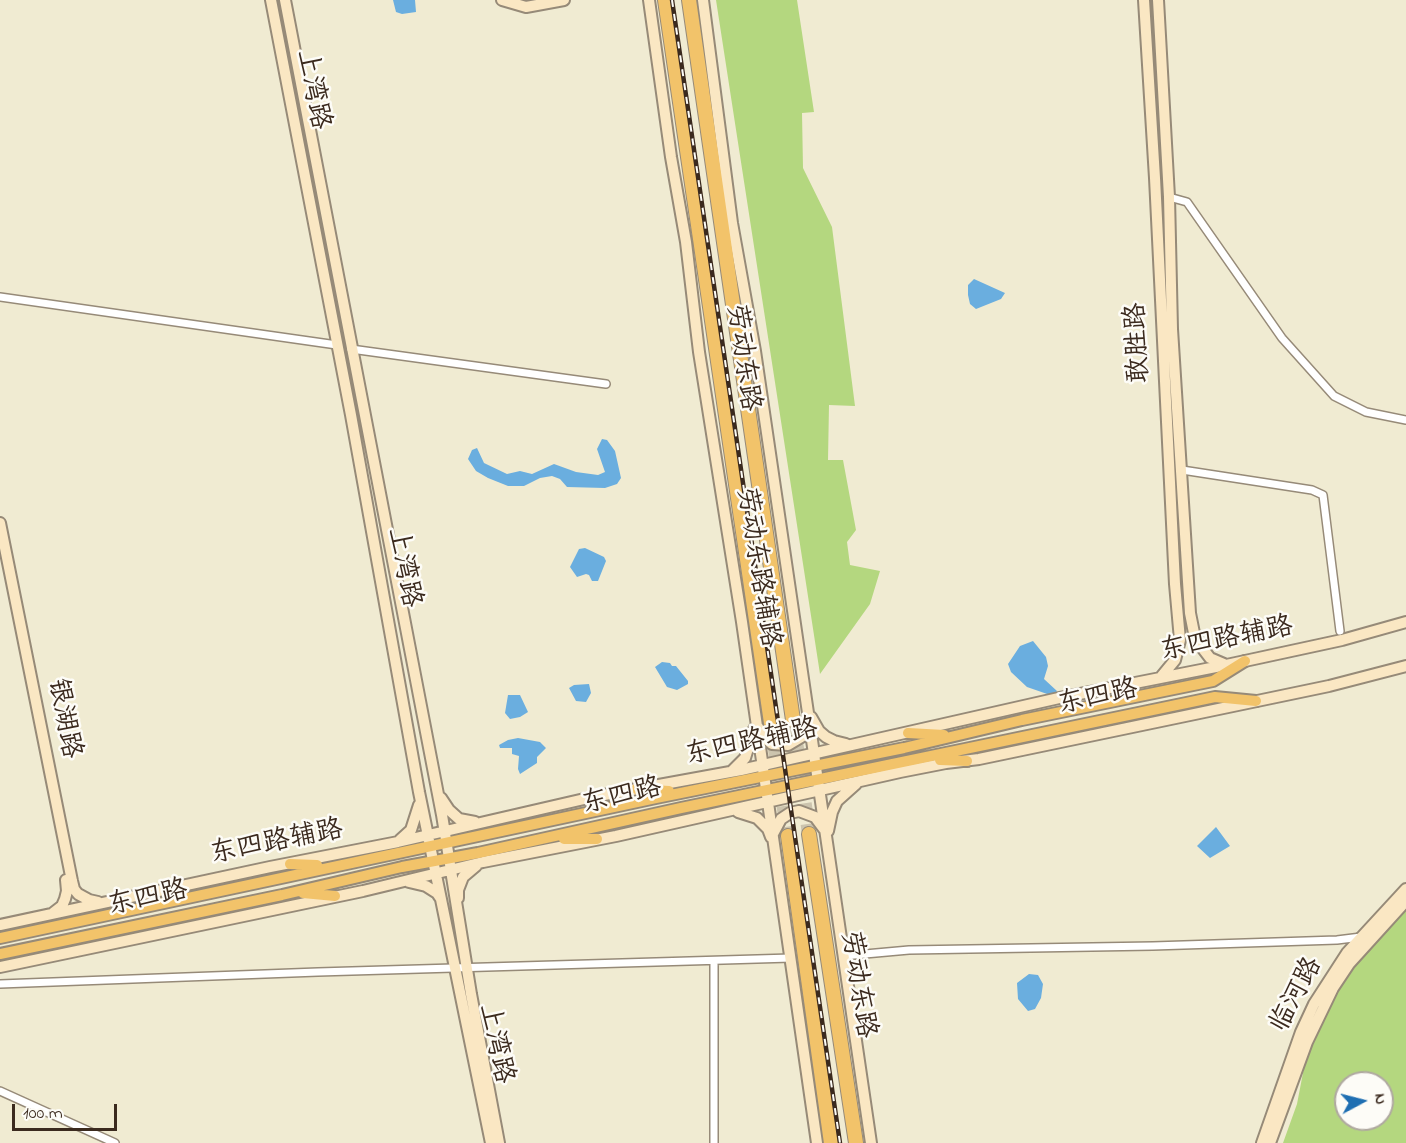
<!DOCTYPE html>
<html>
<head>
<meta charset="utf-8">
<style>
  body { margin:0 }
  #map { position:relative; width:1406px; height:1143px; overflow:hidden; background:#f0ebd2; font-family:"Indie Flower",sans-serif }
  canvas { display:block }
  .north { position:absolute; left:1334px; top:1071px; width:60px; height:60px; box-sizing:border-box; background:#fdfcf7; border:2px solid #afa8a0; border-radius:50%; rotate:83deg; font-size:16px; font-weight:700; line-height:24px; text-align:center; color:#3b2a1e }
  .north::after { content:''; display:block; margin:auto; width:21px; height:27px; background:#1f6fb2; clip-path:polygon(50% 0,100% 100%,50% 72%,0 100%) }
  .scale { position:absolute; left:12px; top:1104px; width:105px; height:27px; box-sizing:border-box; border:3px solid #3b2a1e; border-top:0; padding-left:8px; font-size:18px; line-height:21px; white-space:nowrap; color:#3b2a1e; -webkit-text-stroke:4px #fdfcf7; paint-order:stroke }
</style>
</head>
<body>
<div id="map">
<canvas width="1406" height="1143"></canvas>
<div class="north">N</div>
<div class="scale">100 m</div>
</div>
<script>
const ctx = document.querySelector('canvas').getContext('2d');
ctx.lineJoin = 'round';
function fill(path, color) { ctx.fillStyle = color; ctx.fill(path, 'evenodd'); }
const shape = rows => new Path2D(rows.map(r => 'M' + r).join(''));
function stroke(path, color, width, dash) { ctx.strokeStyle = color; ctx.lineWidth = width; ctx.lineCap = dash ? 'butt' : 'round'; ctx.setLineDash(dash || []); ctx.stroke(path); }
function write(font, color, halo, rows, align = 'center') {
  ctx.font = font + ' "Indie Flower","LXGW WenKai TC",sans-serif'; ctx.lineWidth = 5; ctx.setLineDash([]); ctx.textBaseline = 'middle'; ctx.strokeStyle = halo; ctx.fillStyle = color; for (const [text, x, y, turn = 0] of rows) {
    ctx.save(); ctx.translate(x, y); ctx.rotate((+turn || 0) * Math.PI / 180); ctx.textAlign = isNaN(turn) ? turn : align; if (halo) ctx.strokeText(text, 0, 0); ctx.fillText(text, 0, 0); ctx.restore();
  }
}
fill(shape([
  [716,0,797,0,814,112,802,113,803,168,832,227,855,406,829,405,828,460,843,460,856,530,847,542,850,565,880,571,870,604,820,674],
  [1406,907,1406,1143,1283,1143,1297,1104,1307,1052,1338,988,1353,967],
  [1346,1083,1382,1083,1382,1119,1346,1119]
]), '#b4d77f');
fill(shape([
  [393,0,415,0,416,12,402,14,396,12],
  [974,279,1005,293,1001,299,976,309,970,304,968,295,968,285],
  [602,439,607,440,615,451,621,478,617,484,605,488,567,487,560,479,552,476,540,478,524,486,508,486,488,478,476,471,468,459,472,450,477,448,484,463,507,474,520,471,532,474,554,464,576,472,598,475,605,472,597,449],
  [585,548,604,557,606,561,598,581,592,581,589,575,586,574,577,577,570,567,579,549],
  [1033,641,1046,657,1048,666,1044,679,1057,691,1053,696,1027,687,1011,672,1008,664,1020,646],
  [662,662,670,663,672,666,676,666,688,681,688,684,677,690,667,687,655,667],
  [589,684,591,693,586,702,576,701,569,688,574,685],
  [508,695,520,695,528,712,520,717,510,719,505,713],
  [518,738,540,742,546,748,537,757,537,763,520,774,518,769,519,756,512,754,512,748,500,748,499,745,508,740],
  [1216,827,1230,846,1210,858,1197,846],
  [1029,974,1038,975,1043,984,1041,998,1035,1009,1028,1011,1018,999,1017,983]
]), '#6aaedf');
stroke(shape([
  [793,720,809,834],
  [771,723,788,836]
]), '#ccc4ae', 14, [14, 7]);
const street = shape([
  [1169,197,1187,202,1282,338,1334,396,1366,412,1406,420],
  [0,297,337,345],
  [351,349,606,384],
  [1182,470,1312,490,1323,495,1340,631],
  [843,956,909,950,1153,946,1337,940,1361,937],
  [714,961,714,1143],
  [0,984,318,972,791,958],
  [0,1091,115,1143]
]);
const secondary = shape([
  [271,0,351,415,419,792,491,1143],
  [285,0,442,815,471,994,499,1143],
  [502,0,526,7,564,0],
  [649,0,671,157,686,242,699,352,742,622,817,1143],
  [703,0,732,223,755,351,871,1143],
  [1144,0,1155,178,1175,584,1180,640,1175,660,1161,677],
  [1158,0,1169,197,1172,329,1190,613,1194,633,1200,645,1210,658,1224,664],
  [0,523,72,881,74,889,78,894,89,900,98,902],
  [811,717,819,731,826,737,834,741,846,744],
  [758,727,764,737,772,744,788,745,803,736,808,724],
  [731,772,745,758,754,729],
  [441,798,449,810,459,819,475,822],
  [738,812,757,818,768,829,771,837],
  [828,831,832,812,837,801,856,784],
  [773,834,781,819,790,813,799,811,815,817,824,829],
  [400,840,411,830,419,805],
  [409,882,426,886,437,893,441,899],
  [458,898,458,890,463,877,476,866],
  [53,913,62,906,65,899,67,891,66,880],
  [0,925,270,867,398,842,593,797,741,770,1059,698,1231,664,1342,640,1406,622],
  [0,967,363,891,483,862,616,836,900,772,946,763,979,759,1329,686,1406,666],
  [1262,1143,1301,1032,1314,1004,1347,953,1406,889],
  [1270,1143,1307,1042,1333,988,1349,964,1406,901]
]);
const primary = shape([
  [908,733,944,735],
  [940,760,967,761],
  [636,789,669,791],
  [564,839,597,839],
  [290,864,317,865],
  [303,893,335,896],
  [0,938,656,798,904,748,1022,720,1213,681,1245,661],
  [0,954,282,895,402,867,478,853,681,808,1215,697,1256,701]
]);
const highway = shape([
  [665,0,771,723],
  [689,0,793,720],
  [809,834,856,1143],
  [788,836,831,1143]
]);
stroke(street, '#968a78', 10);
stroke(secondary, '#968a78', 14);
stroke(primary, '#968a78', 14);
stroke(highway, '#968a78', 16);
stroke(street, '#fff', 7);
stroke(secondary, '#fae7c3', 10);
stroke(primary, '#f2c36a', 10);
stroke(highway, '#f2c36a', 14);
const rail = shape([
  [672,0,840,1143]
]);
stroke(rail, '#3b2a1e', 4.5);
stroke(rail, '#fdfcf7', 2, [7]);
write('27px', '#3b2a1e', '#fdfcf7', [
  ["上湾路",311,90,79],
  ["敢胜路",1140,343,-93],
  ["劳动东路",741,358,82],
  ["上湾路",402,568,79],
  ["劳动东路辅路",756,568,81],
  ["东四路辅路",1227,641,-11],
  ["东四路",1098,699,-12],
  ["银湖路",62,719,79],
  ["东四路辅路",752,744,-12],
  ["东四路",622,798,-13],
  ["东四路辅路",277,844,-11],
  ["东四路",148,900,-12],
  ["劳动东路",856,985,81],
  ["临河路",1298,996,-62],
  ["上湾路",494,1044,78]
]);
</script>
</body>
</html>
